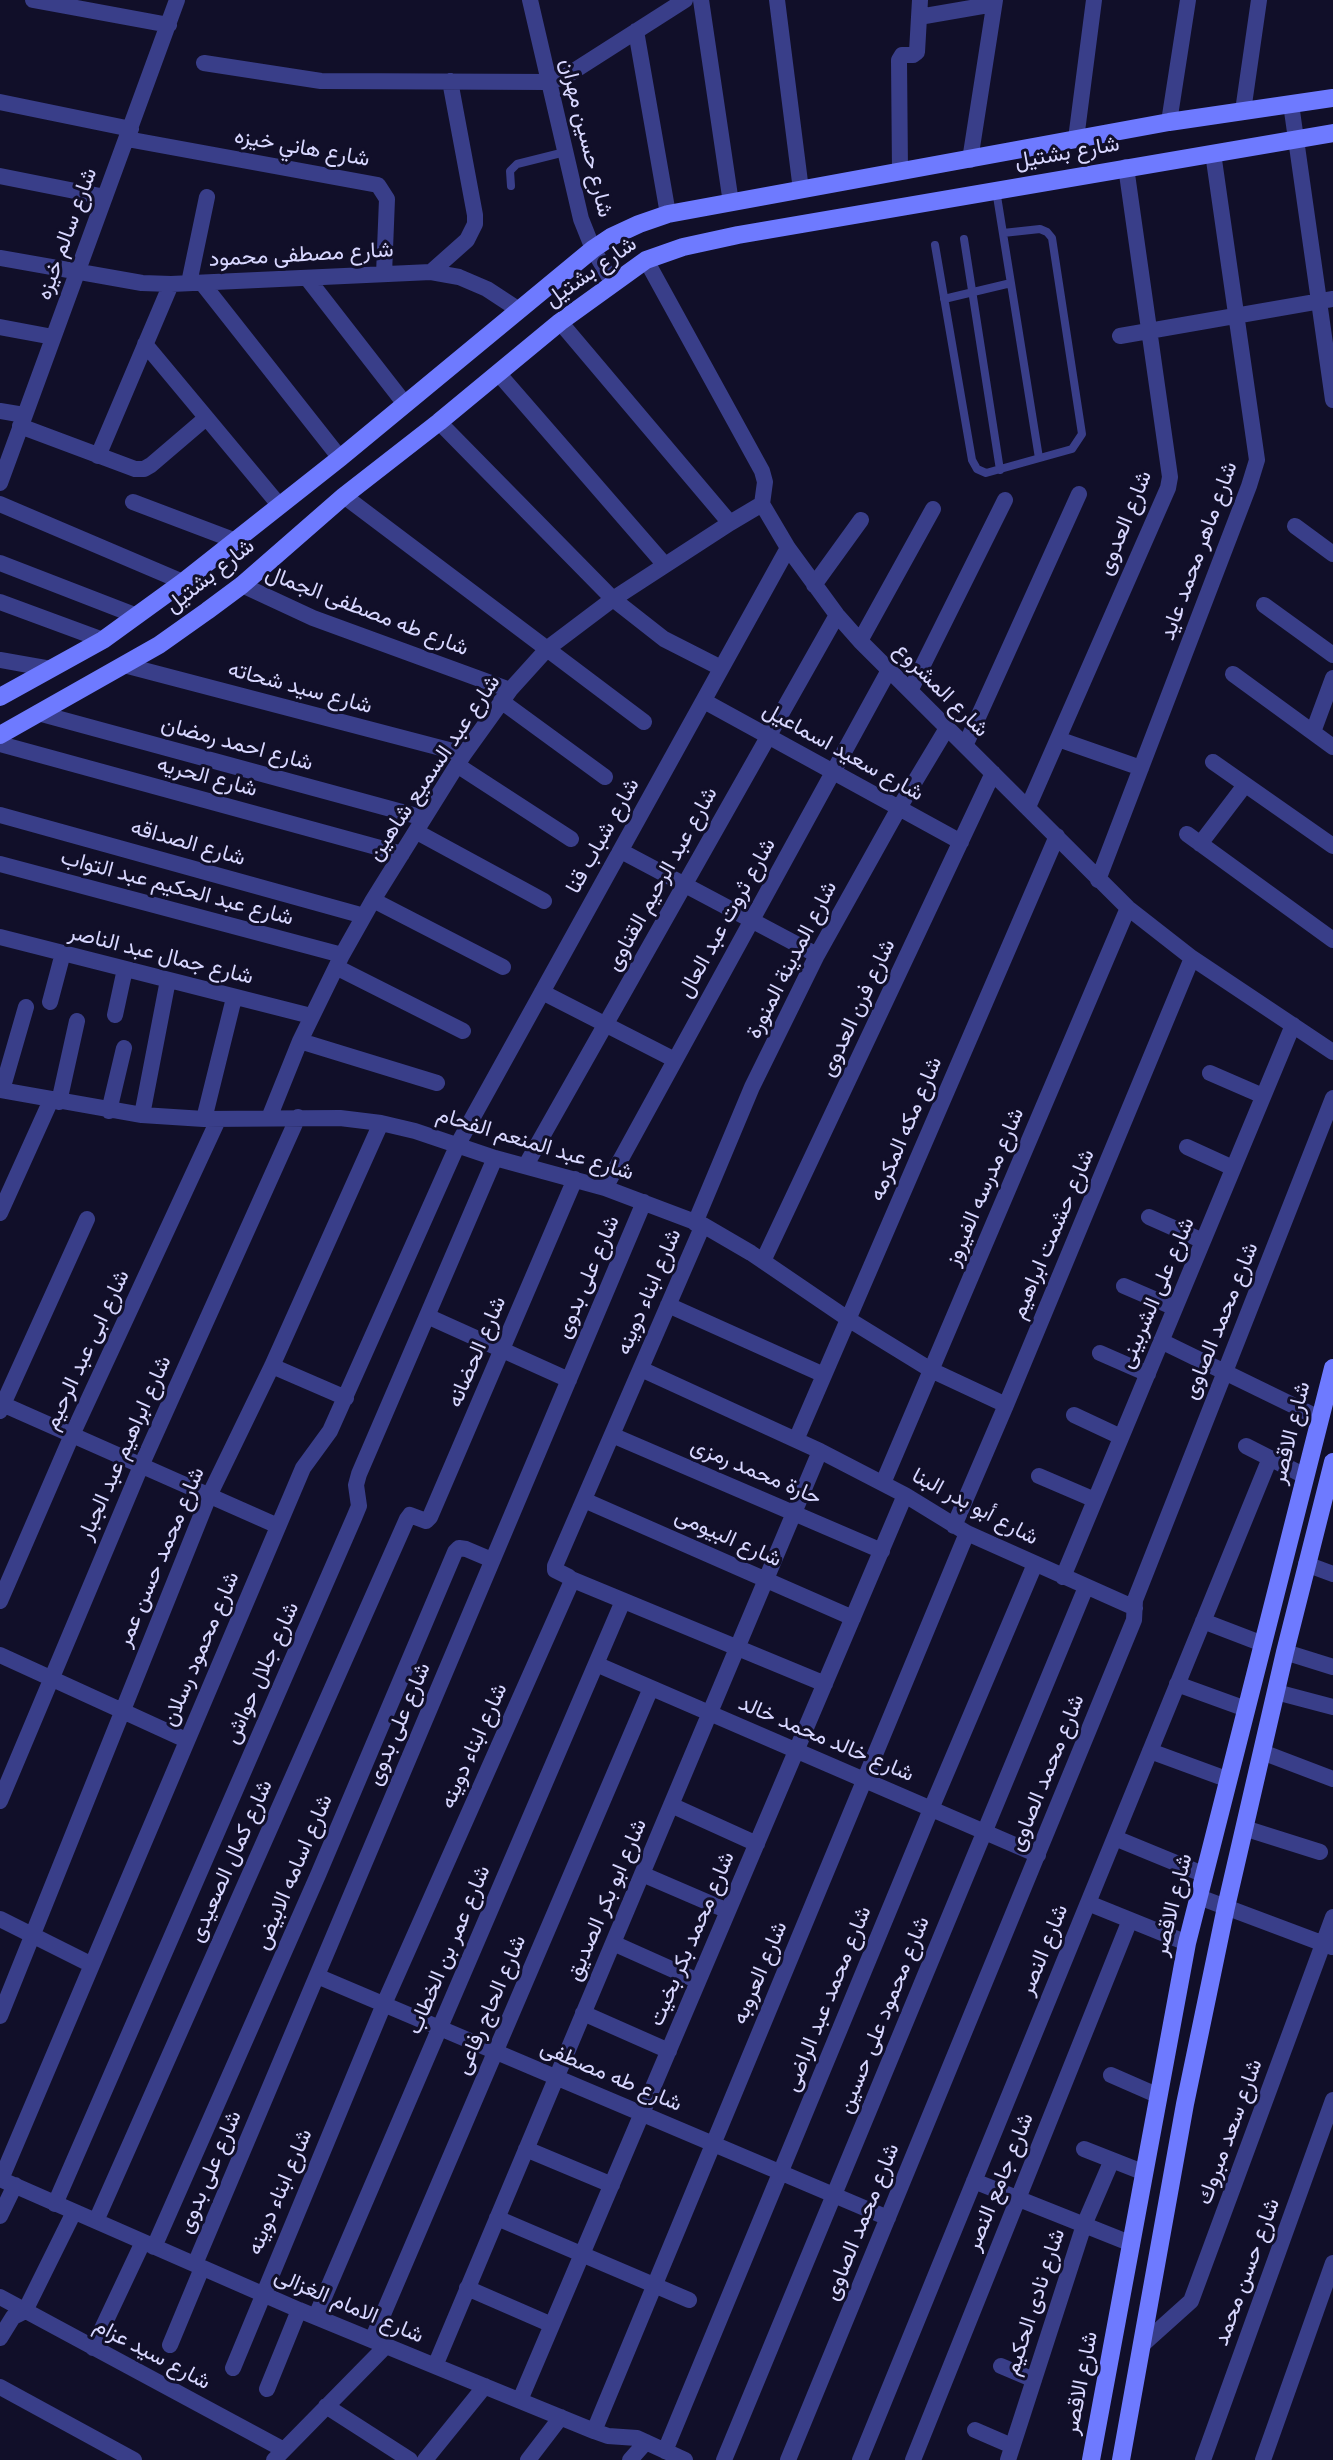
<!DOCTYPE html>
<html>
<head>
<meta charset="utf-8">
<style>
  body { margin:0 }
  canvas { display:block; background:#110f29 }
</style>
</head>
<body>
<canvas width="1333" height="2460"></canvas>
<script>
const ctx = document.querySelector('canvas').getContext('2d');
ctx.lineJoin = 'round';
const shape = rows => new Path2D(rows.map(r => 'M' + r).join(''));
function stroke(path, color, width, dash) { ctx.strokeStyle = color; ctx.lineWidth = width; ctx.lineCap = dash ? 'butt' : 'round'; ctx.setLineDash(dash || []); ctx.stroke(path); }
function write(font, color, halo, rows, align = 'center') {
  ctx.font = font + ' Karla,Vazirmatn,sans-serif'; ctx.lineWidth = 6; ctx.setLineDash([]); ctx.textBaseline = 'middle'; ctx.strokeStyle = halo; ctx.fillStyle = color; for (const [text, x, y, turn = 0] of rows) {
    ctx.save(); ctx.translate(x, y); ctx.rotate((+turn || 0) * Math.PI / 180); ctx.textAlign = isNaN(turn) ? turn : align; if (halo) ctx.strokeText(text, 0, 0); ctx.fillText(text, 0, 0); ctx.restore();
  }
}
stroke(shape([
  [511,186,510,171,517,164,565,152],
  [996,190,1039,458],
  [964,239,1000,470],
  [935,245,972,460,977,469,986,473,1072,449,1082,434,1052,238,1047,232,1040,229,1003,233],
  [944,299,1011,283]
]), '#393e89', 8);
stroke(shape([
  [33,0,169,25],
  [530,0,581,219,593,249,612,282],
  [701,0,731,203],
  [777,0,801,190],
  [919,17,994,4],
  [636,31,668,214],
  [204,63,321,81,549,82,566,76,685,0],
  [0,102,131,129],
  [1291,104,1333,400],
  [1243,111,1259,0],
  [1169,122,1188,0],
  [127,139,378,185,387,199,384,274],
  [1076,139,1094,0],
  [970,160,995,0],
  [900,172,899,60,902,55,913,55,917,52,920,0],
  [0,176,105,197],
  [0,258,142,283,171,284,431,272,459,277,487,289,519,310],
  [646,260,762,471,765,482,762,504,788,548,837,615,860,641,1128,908,1192,958,1333,1052],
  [431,272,467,240,475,224,475,215,450,81],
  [307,278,405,404],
  [189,283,207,197],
  [202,283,340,458],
  [560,322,730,523],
  [0,327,53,337],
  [1120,336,1333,299],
  [145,344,280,506],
  [498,373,665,565],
  [0,411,24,415],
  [439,422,613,599,664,639,721,668],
  [20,426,135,469,144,469,151,465,206,418],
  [98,456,171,284],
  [0,483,177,0],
  [344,496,644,722],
  [133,502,236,541],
  [0,504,183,582],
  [1295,526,1333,554],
  [0,563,137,616],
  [242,585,313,618,510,690],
  [814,585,861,520],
  [0,602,103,640],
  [1264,605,1333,655],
  [860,641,933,509],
  [0,660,51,669],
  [124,665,464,754],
  [1233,674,1333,747],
  [910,691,1005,500],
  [501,701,605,777],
  [704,701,961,842],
  [38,713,424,818],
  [1313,732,1333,678],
  [1058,739,1141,768],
  [0,744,402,854],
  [965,746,1079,494],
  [1213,762,1333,846],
  [457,765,571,839],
  [1028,807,1168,488,1170,477,1126,167],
  [0,815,364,916],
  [417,832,544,901],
  [1187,834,1333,940],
  [1200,844,1245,785],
  [621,851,817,955],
  [0,864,342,955],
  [1098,880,1249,486,1257,460,1213,153],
  [373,900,503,967],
  [0,937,311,1016],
  [336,967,463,1031],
  [542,992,675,1060],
  [50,1002,63,953],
  [115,1015,125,969],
  [300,1041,437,1083],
  [1210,1073,1263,1096],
  [0,1090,142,1115,204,1119,340,1118,381,1123,415,1131,495,1158,605,1188,703,1225,751,1253,848,1319,931,1370,1006,1405],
  [2,1090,26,1007],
  [59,1102,77,1021],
  [109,1111,124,1048],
  [142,1115,168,980],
  [269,1118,300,1041,342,955,373,900,464,754,510,690,548,648,613,599,730,523,762,504],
  [204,1119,234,998],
  [1187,1147,1233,1168],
  [526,1165,837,615],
  [605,1188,889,670],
  [0,1213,51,1100],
  [1149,1217,1203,1241],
  [695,1223,752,1087,817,955,899,808,947,728],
  [763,1261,993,773],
  [1124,1286,1175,1308],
  [668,1305,824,1375],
  [427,1316,569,1380],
  [1161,1341,1319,1418],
  [1100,1353,1148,1374],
  [272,1366,346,1398],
  [641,1369,820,1451,905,1495,967,1533,1135,1608],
  [0,1403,278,1526],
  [0,1411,87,1219],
  [1074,1415,1121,1437],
  [612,1435,882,1551],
  [796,1440,1057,836],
  [1246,1446,1305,1476],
  [1039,1476,1095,1500],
  [883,1483,1128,908],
  [584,1500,853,1618],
  [954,1526,1006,1405,1192,958],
  [1306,1564,1333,1574],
  [1063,1577,1293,1025],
  [571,1579,825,1684],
  [0,1601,72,1435,218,1120],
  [1203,1621,1263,1644],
  [1285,1652,1333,1667],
  [0,1655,186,1740],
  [596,1664,1038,1855],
  [1177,1684,1246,1709],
  [1276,1692,1333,1707],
  [1150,1751,1229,1780],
  [1262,1752,1333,1779],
  [0,1801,141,1466,298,1117],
  [671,1805,757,1844],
  [1244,1828,1320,1852],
  [1115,1838,1205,1875],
  [642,1874,728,1911],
  [1199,1897,1332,1947],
  [1088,1903,1187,1943],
  [0,1919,92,1965],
  [613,1943,698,1981],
  [317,1976,888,2218],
  [583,2013,669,2051],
  [0,2016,209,1496,272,1366,381,1123],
  [1111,2075,1159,2096],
  [526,2149,612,2185],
  [1084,2149,1145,2173],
  [0,2179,299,2310,435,2366,594,2431,608,2436,637,2438,685,2460],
  [1,2179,303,1468,330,1431,458,1144,788,548],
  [974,2181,1132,2244],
  [55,2204,354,1518,359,1506,356,1485,359,1474,495,1158],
  [0,2216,15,2185],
  [497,2218,689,2300],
  [96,2221,407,1519,410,1515,426,1521,430,1517,575,1179],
  [154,2247,318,1875,455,1552,459,1548,466,1549,492,1560],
  [195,2264,644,1202],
  [467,2288,552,2325],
  [0,2297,284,2450],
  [316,2316,623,1601],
  [0,2338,13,2317,25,2311,74,2212],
  [372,2340,651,1688],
  [170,2345,202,2268],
  [1142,2345,1191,2301,1333,1917],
  [93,2348,143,2242],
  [435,2366,820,1451],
  [1001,2366,1034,2380],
  [233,2368,384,2004,571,1583,569,1577,555,1570,555,1566,703,1225],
  [0,2387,134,2460],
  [267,2389,299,2310],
  [520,2400,905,1495],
  [326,2406,410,2460],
  [975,2430,1012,2446],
  [594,2431,967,1533],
  [665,2451,931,1809,1035,1564],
  [274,2460,386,2346],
  [425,2460,485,2386],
  [528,2460,561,2417],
  [630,2460,646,2442],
  [724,2460,1086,1587],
  [788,2460,1134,1620,1135,1600,1333,1098],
  [860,2460,1270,1458],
  [913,2460,1130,1920],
  [1008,2460,1084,2225,1112,2160],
  [1203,2460,1333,2100],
  [1263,2460,1333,2263]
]), '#393e89', 16);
stroke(shape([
  [0,697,103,640,183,582,340,458,593,249,611,237,639,224,668,214,1169,122,1333,98],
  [0,735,159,645,207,611,242,585,344,496,439,422,560,322,646,260,683,247,738,235,1333,133],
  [1091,2460,1187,1943,1333,1368],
  [1121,2460,1185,2104,1226,1907,1285,1652,1333,1462]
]), '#6e7aff', 18);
write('22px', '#d8d7ff', '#110f29', [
  ["شارع حسين مهران",586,138,76],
  ["شارع هاني خيزه",302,148,10],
  ["شارع بشتيل",1067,153,-10],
  ["شارع سالم خيزه",67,234,-70],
  ["شارع مصطفى محمود",301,255,-3],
  ["شارع بشتيل",591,272,-35],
  ["شارع العدوى",1125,523,-68],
  ["شارع ماهر محمد عايد",1199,551,-70],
  ["شارع بشتيل",210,576,-38],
  ["شارع طه مصطفى الجمال",367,611,21],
  ["شارع سيد شحاته",300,688,15],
  ["شارع المشروع",941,690,45],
  ["شارع احمد رمضان",237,744,15],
  ["شارع سعيد اسماعيل",843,752,29],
  ["شارع عبد السميع شاهين",434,768,-56],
  ["شارع الحريه",207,777,15],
  ["شارع شباب قنا",603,836,-61],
  ["شارع الصداقه",188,843,16],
  ["شارع عبد الرحيم القناوى",662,879,-61],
  ["شارع عبد الحكيم عبد التواب",177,888,15],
  ["شارع ثروت عبد العال",727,918,-61],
  ["شارع جمال عبد الناصر",161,955,14],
  ["شارع المدينة المنورة",792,960,-63],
  ["شارع فرن العدوى",858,1008,-65],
  ["شارع مكه المكرمه",906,1129,-67],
  ["شارع عبد المنعم الفحام",535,1144,17],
  ["شارع مدرسه الفيروز",985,1187,-67],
  ["شارع حشمت ابراهيم",1053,1234,-67],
  ["شارع على بدوى",588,1277,-67],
  ["شارع ابناء دوينه",649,1292,-67],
  ["شارع على الشربينى",1157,1293,-67],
  ["شارع محمد الصاوى",1221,1321,-68],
  ["شارع ابى عبد الرحيم",87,1350,-65],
  ["شارع الحضانه",477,1352,-67],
  ["شارع الاقصر",1291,1433,-76],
  ["شارع ابراهيم عبد الجبار",125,1448,-66],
  ["حارة محمد رمزى",756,1472,23],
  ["شارع أبو بدر البنا",975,1507,28],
  ["شارع البيومى",728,1538,24],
  ["شارع محمد حسن عمر",161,1557,-67],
  ["شارع محمود رسلان",201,1649,-67],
  ["شارع جلال حواش",262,1673,-66],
  ["شارع على بدوى",399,1724,-67],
  ["شارع خالد محمد خالد",826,1739,23],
  ["شارع ابناء دوينه",474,1746,-66],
  ["شارع محمد الصاوى",1047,1773,-68],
  ["شارع كمال الصعيدى",231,1861,-66],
  ["شارع اسامه الابيض",294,1872,-67],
  ["شارع ابو بكر الصديق",607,1900,-67],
  ["شارع الاقصر",1173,1905,-76],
  ["شارع محمد بكر بخيت",692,1939,-67],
  ["شارع عمر بن الخطاب",449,1950,-67],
  ["شارع النصر",1044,1950,-68],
  ["شارع العروبه",760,1973,-67],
  ["شارع محمد عبد الراضى",828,1999,-68],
  ["شارع الحاج رفاعى",491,2005,-67],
  ["شارع محمود على حسين",884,2015,-68],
  ["شارع طه مصطفى",611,2076,23],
  ["شارع سعد مبروك",1230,2132,-70],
  ["شارع على بدوى",210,2172,-67],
  ["شارع جامع النصر",1000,2182,-68],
  ["شارع ابناء دوينه",280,2192,-67],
  ["شارع محمد الصاوى",862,2222,-68],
  ["شارع حسن محمد",1247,2272,-70],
  ["شارع نادى الحكيم",1035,2302,-72],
  ["شارع الامام الغزالى",349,2306,23],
  ["شارع سيد عزام",152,2354,28],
  ["شارع الاقصر",1081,2383,-79]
]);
</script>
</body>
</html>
